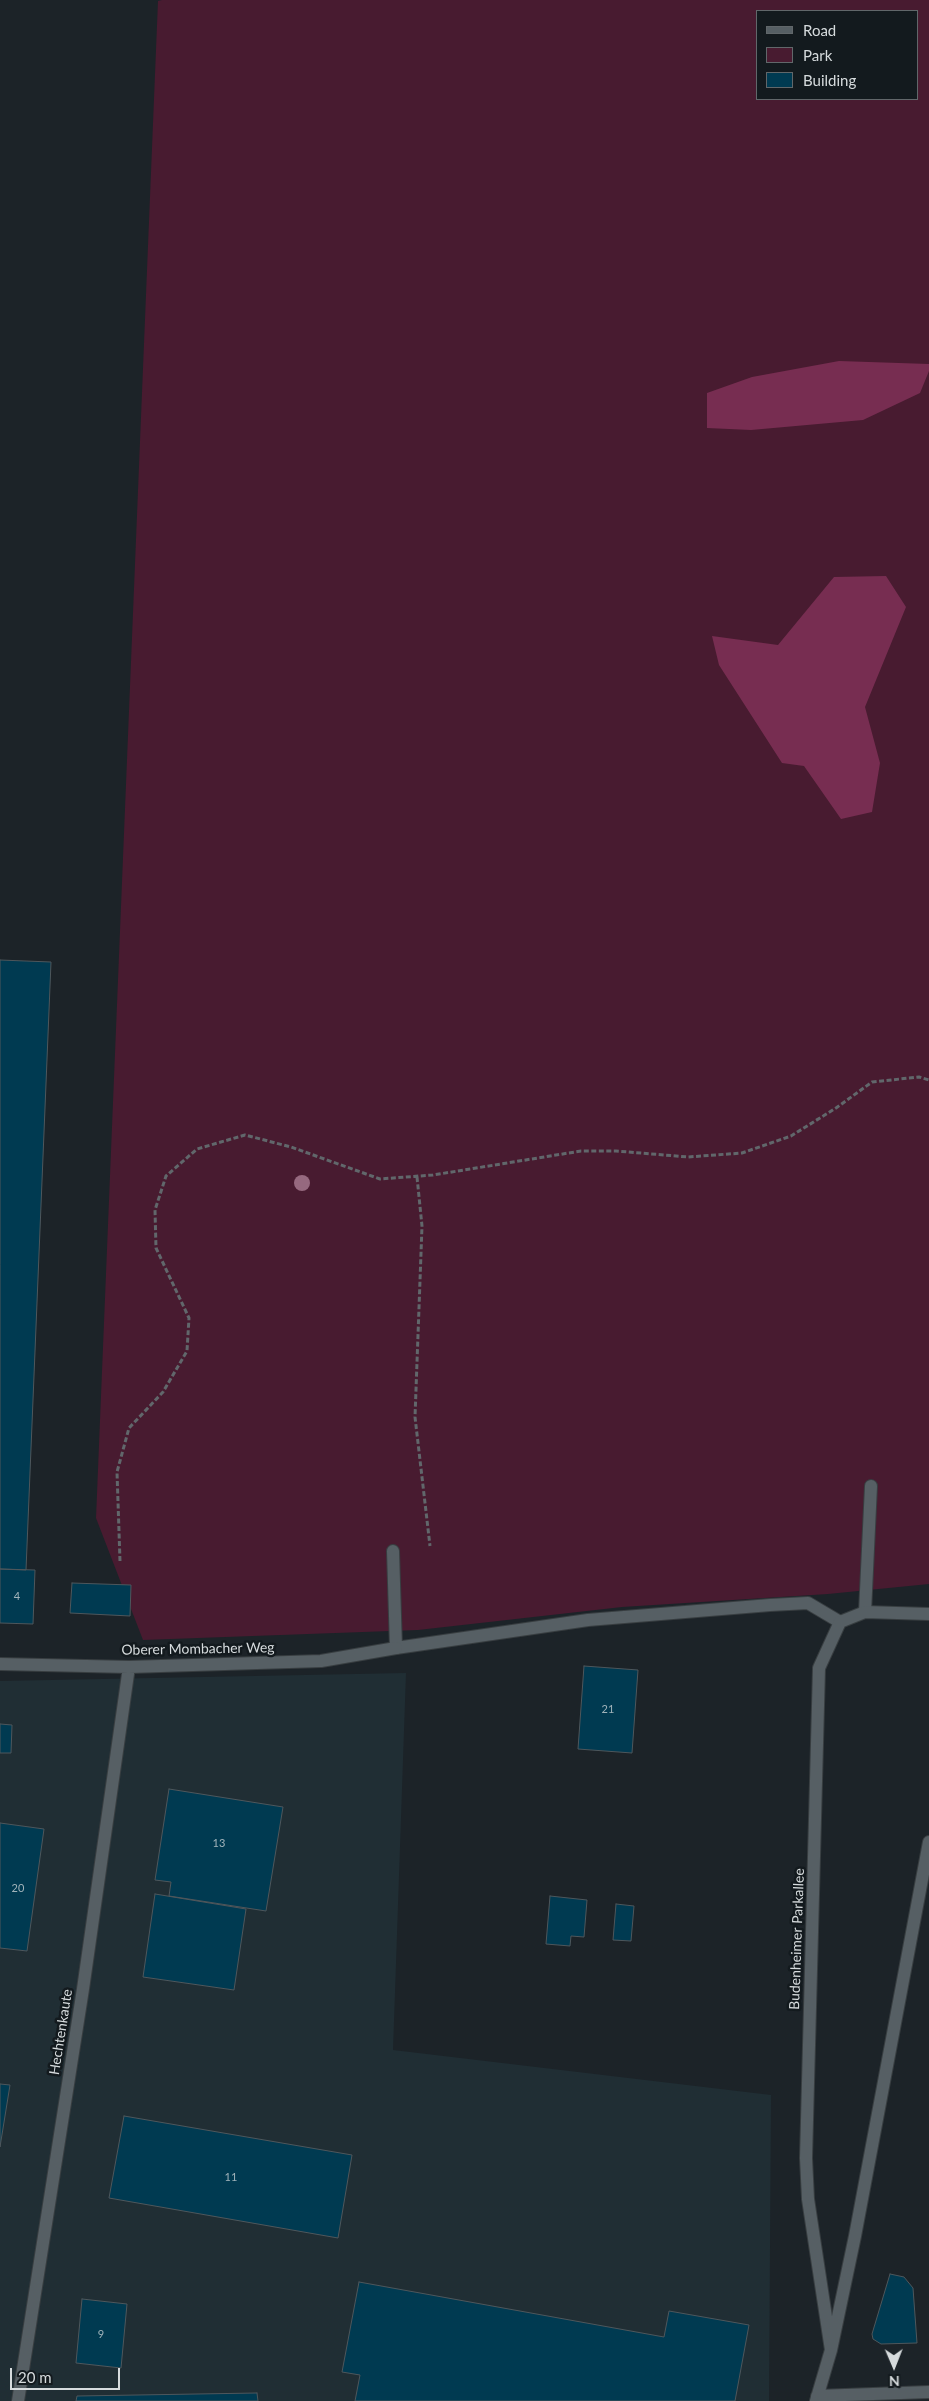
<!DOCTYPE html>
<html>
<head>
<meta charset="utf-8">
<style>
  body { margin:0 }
  #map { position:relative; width:929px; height:2401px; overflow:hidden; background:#1c2328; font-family:Lato,sans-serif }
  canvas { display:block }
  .legend { position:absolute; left:756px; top:10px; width:162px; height:90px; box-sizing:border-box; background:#131a1e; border:1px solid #61676a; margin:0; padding:6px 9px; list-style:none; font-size:15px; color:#d6dbdd }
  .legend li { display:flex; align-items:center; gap:10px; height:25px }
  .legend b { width:25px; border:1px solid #61676a }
  .north { position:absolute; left:869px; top:2341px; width:50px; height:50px; -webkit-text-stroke:4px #131a1e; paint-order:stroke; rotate:179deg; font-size:14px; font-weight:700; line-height:20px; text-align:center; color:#d6dbdd }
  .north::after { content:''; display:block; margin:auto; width:18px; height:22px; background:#d6dbdd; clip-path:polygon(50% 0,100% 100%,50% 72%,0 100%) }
  .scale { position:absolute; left:10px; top:2368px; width:110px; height:22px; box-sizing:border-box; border:2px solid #d6dbdd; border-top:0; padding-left:6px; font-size:15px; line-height:18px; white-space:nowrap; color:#d6dbdd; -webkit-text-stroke:4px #131a1e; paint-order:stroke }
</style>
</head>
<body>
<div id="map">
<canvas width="929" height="2401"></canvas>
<ul class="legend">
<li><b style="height:6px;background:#565f64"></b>Road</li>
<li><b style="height:14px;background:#481b30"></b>Park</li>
<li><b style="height:14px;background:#003a51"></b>Building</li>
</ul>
<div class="north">N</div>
<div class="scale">20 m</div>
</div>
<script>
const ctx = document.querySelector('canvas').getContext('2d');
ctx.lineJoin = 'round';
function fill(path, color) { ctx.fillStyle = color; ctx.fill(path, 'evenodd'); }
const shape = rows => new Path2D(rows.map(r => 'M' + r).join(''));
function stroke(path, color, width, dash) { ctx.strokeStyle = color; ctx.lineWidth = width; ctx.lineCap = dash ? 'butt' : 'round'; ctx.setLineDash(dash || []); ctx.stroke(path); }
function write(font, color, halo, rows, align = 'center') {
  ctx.font = font + ' Lato,sans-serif'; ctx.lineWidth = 5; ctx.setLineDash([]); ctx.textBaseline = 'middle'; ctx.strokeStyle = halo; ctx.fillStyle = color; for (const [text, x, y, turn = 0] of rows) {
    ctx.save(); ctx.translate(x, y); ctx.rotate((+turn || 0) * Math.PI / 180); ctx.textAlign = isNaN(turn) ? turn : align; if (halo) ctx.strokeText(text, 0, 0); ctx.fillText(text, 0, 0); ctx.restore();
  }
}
fill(shape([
  [406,1673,393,2050,771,2095,769,2401,0,2401,0,1681]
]), '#202e34');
fill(shape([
  [162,0,929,0,929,1584,828,1594,622,1607,418,1630,143,1640,96,1518,158,1],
  [758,11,918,11,918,99,758,99]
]), '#481b30');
fill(shape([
  [839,361,929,364,929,371,920,393,863,420,751,430,707,428,707,393,752,377],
  [886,576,906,607,865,707,880,763,872,812,841,819,804,766,782,763,719,665,712,636,778,645,834,577]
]), '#772d51');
const building = shape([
  [0,960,51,962,26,1570,0,1569,0,960],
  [0,1569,35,1570,33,1624,0,1623,0,1569],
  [72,1583,131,1585,130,1616,70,1613,72,1583],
  [584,1666,638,1670,632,1753,578,1749,584,1666],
  [0,1724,12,1725,11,1753,0,1753,0,1724],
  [169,1789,283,1807,266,1911,169,1896,171,1882,155,1880,169,1789],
  [0,1823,44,1829,27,1951,0,1948,0,1823],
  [155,1894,246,1909,234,1990,143,1977,155,1894],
  [550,1896,587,1900,584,1937,571,1936,570,1946,546,1944,550,1896],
  [616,1904,634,1906,631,1941,613,1940,616,1904],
  [0,2084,10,2085,0,2147,0,2084],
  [124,2116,352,2155,338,2238,109,2198,124,2116],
  [890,2274,904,2277,913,2288,917,2343,881,2344,873,2339,872,2334,890,2274],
  [359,2282,664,2337,669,2311,749,2325,735,2401,355,2401,360,2375,342,2372,359,2282],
  [82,2299,127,2304,121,2368,76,2363,82,2299],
  [257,2393,258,2401,76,2401,77,2396,257,2393]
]);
fill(building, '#003a51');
stroke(building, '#4e575c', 1);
const service = shape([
  [393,1551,396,1648,588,1620,770,1605,808,1603,840,1622],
  [865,1612,871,1486]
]);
const minor = shape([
  [0,1664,129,1667,321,1661,396,1648],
  [831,2350,808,2199,806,2158,819,1668,840,1622,865,1612,929,1614],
  [817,2396,929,2392],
  [18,2401,83,1989,129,1667],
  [816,2401,831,2350,855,2236,929,1842]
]);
stroke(service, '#383e41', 14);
stroke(minor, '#383e41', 14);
stroke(shape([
  [417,1177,422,1226,415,1417,430,1546],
  [120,1561,117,1472,129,1428,163,1392,187,1351,189,1318,156,1248,155,1210,166,1176,197,1149,245,1135,291,1147,380,1179,433,1175,581,1151,616,1151,688,1157,742,1153,791,1136,836,1108,872,1082,919,1077,929,1080]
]), '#61676b', 3, [5, 2.5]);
stroke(service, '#565f64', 12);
stroke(minor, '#565f64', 12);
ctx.fillStyle = '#96697f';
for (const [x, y] of [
  [302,1183]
]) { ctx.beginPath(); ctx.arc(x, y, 8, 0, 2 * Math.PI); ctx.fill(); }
write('11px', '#a0b3ba', null, [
  ["4",17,1596],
  ["21",608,1709],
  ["13",219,1843],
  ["20",18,1888],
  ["11",231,2177],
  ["9",101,2334]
]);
write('14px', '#d6dbdd', '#131a1e', [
  ["Oberer Mombacher Weg",198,1649,-1],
  ["Budenheimer Parkallee",797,1939,-88],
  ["Hechtenkaute",61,2032,-81]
]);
</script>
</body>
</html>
